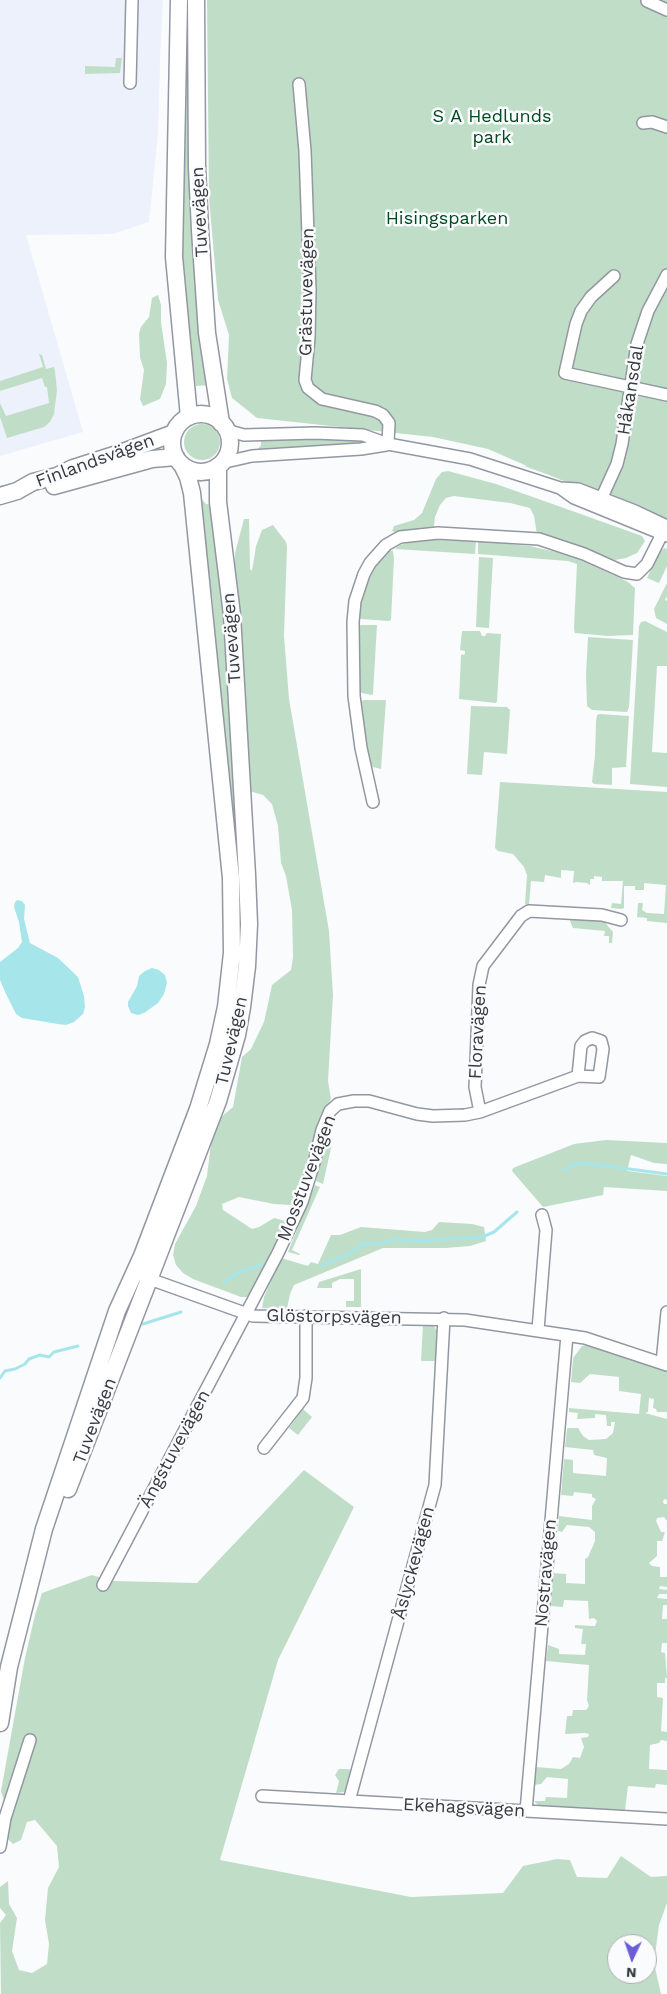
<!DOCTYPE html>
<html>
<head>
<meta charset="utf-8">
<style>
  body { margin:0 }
  #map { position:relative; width:667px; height:1994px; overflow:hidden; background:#fafbfd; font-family:"Work Sans",sans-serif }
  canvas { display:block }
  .north { position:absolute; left:607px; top:1934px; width:50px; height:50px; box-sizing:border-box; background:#fafbfd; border:1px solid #acaeb1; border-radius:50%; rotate:183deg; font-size:14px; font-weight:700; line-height:20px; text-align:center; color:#383a3e }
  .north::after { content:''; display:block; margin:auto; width:18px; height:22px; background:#6a5dd7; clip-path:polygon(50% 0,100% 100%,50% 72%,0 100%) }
</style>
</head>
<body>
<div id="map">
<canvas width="667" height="1994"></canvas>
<div class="north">N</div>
</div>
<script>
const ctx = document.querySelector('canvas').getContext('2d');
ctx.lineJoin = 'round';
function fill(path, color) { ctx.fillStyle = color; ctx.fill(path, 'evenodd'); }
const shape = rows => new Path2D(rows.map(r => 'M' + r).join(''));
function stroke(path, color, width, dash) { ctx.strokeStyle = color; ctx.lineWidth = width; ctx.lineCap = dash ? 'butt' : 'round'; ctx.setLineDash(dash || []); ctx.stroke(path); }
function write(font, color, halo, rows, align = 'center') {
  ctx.font = font + ' "Work Sans",sans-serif'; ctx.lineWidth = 5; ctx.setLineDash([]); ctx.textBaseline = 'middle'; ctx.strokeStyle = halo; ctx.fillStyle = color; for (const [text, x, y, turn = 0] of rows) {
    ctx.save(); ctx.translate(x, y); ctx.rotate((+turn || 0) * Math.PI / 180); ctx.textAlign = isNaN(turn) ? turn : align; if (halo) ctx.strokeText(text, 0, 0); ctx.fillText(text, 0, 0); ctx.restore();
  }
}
fill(shape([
  [0,0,163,0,160,60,158,133,149,222,113,234,26,235,83,432,0,456]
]), '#ecf1fc');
fill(shape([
  [207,0,667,0,667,524,549,475,524,466,527,466,488,449,433,437,257,418,232,398,227,379,229,335,218,300,209,198],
  [188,5,211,385,196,386,181,270,184,111],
  [116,58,122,58,120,73,85,74,85,66,115,67],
  [158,295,161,305,161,322,167,363,166,384,160,399,143,406,140,399,144,370,140,357,139,334,141,327,149,317,152,298],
  [39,354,42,355,46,369,54,367,55,371,57,390,54,414,50,422,44,427,7,438,0,417,0,403,6,416,49,403,47,387,45,387,42,378,0,391,0,381,43,367],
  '184 442a18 18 0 1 1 36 0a18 18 0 1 1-36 0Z',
  [306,439,336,439,367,442,257,450,261,445,261,441],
  [448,471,496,484,561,507,642,536,645,541,637,553,626,558,615,560,559,539,537,535,534,516,530,508,510,503,454,496,446,498,440,505,435,517,434,527,397,533,392,531,394,526,414,520,422,513,436,479,442,472],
  [199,496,206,504,215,505,227,602,223,622,235,815,233,815,223,726,212,594,209,593],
  [244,519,249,519,250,569,252,571,256,546,262,530,273,525,286,542,287,547,284,636,289,699,329,931,333,995,328,1081,331,1099,320,1119,297,1198,290,1205,274,1204,239,1197,222,1204,223,1210,252,1229,259,1227,274,1218,286,1221,251,1294,247,1297,241,1297,193,1279,183,1273,176,1265,173,1255,175,1244,196,1206,207,1176,211,1143,220,1118,233,1107,242,1057,251,1049,264,1022,272,985,291,970,293,957,292,910,286,876,281,863,278,826,272,804,263,795,249,791,235,595,235,553],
  [433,540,476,541,475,554,395,549,400,545,407,543],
  [478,541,530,546,556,552,580,560,628,582,635,588,633,635,608,636,575,633,574,628,577,564,568,561,478,554],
  [664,548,667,549,667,566,659,583,647,578,658,554],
  [389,550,393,551,394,558,391,620,389,621,361,619,359,618,360,606,366,581,375,565],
  [479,557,493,558,489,628,476,627],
  [667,583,667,596,665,600,667,601,667,624,656,618,654,609],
  [645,621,667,632,667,666,657,666,652,752,667,753,667,787,630,784,639,626,641,622],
  [361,625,377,625,373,694,372,695,362,693,360,691,358,627],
  [462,631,480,631,482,636,485,636,487,633,501,634,497,701,496,703,459,699,461,655,465,654,465,651,460,650],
  [588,637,633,640,629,707,627,712,592,710,587,706,586,675],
  [364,700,386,700,381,769,369,766,361,707,361,701],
  [471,706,507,707,510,710,507,754,484,752,482,775,467,774],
  [600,714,629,716,626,767,612,768,612,785,594,784,592,782,595,755,596,721,597,715],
  [500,782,667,792,667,923,647,921,647,918,637,917,638,903,643,903,642,910,647,913,664,914,666,885,644,883,644,890,635,890,635,886,624,886,624,908,621,909,611,908,612,903,621,904,623,881,602,881,602,877,594,876,594,879,590,879,590,885,587,883,576,882,573,883,574,871,561,870,561,878,545,875,544,882,531,881,529,905,525,904,527,875,524,867,513,854,498,851,495,848],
  [571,917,602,919,613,932,612,943,609,943,609,936,604,936,605,931,573,928,570,921],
  [327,1135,333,1139,323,1184,316,1181],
  [606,1140,667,1143,667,1164,654,1163,631,1155,627,1171,667,1176,667,1191,604,1187,603,1195,543,1207,512,1171,513,1168,574,1144],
  [315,1185,320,1187,292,1250,300,1254,299,1255,288,1252],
  [439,1222,472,1224,484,1227,486,1241,470,1246,446,1248,383,1248,294,1285,290,1294,287,1309,262,1308,264,1297,281,1258,308,1266,311,1262,318,1264,331,1235,340,1235,361,1227,425,1232,432,1230],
  [361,1269,361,1307,346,1307,346,1301,354,1301,354,1279,340,1279,332,1283,332,1288,317,1288,319,1282],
  [423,1324,434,1326,440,1337,438,1361,421,1361],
  [588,1345,667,1369,667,1412,657,1412,656,1409,653,1408,654,1399,649,1398,648,1412,645,1413,667,1419,667,1500,664,1499,663,1502,664,1504,667,1504,667,1521,664,1517,657,1518,656,1521,661,1532,665,1532,662,1541,657,1541,657,1556,649,1563,652,1566,660,1567,660,1577,667,1577,667,1587,660,1586,659,1589,667,1590,667,1594,659,1594,657,1598,667,1599,667,1605,663,1605,662,1619,667,1619,667,1643,662,1643,661,1652,665,1653,667,1678,665,1678,665,1683,657,1683,657,1697,663,1698,661,1731,667,1732,667,1741,661,1740,659,1743,650,1745,649,1769,667,1770,667,1785,656,1784,655,1788,628,1786,625,1810,539,1806,534,1801,545,1801,546,1797,567,1798,568,1779,547,1777,541,1784,533,1785,535,1767,561,1769,569,1764,573,1757,580,1758,584,1747,581,1738,588,1737,589,1734,585,1733,565,1734,567,1716,572,1716,573,1710,586,1710,589,1706,587,1700,589,1665,546,1661,548,1645,559,1649,559,1654,585,1655,586,1644,581,1644,583,1629,575,1628,575,1625,595,1626,597,1621,594,1618,589,1619,588,1601,564,1600,563,1607,551,1606,553,1573,566,1574,566,1583,585,1584,585,1559,588,1557,595,1541,595,1532,589,1527,567,1525,562,1532,558,1531,559,1516,592,1520,592,1506,596,1499,592,1497,592,1494,574,1492,573,1496,561,1495,564,1459,573,1460,573,1473,606,1476,607,1458,594,1455,593,1450,565,1447,567,1429,568,1428,578,1428,583,1436,589,1440,606,1439,613,1433,615,1422,611,1422,611,1426,607,1426,606,1415,595,1414,595,1418,577,1419,578,1413,569,1412,569,1408,639,1414,641,1394,619,1391,619,1377,590,1374,580,1383,571,1382,573,1358,582,1346],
  [303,1409,312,1417,298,1435,289,1428],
  [304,1470,354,1507,278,1660,220,1860,411,1897,503,1893,523,1866,557,1859,570,1860,577,1877,607,1878,621,1856,651,1877,667,1876,667,1903,659,1925,654,1963,661,1994,1,1994,0,1923,6,1915,0,1908,0,1887,8,1881,9,1904,17,1918,12,1951,19,1970,32,1973,47,1964,49,1944,45,1920,48,1888,59,1867,57,1846,35,1820,27,1822,21,1840,13,1844,8,1839,9,1817,1,1791,25,1658,35,1615,42,1593,92,1575,112,1581,197,1583],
  [617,1944,647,1944,647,1974,617,1974],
  [339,1769,348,1769,353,1771,348,1787,344,1792,336,1793,339,1781,335,1775]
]), '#c0dec7');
fill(shape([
  [17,900,22,901,25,905,24,919,30,943,58,958,78,977,84,996,85,1007,83,1014,74,1022,66,1025,58,1024,22,1018,16,1014,6,994,0,980,0,962,18,948,22,942,19,922,14,907,15,902],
  [152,968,159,970,165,975,167,983,164,994,158,1003,144,1013,138,1015,131,1013,128,1006,128,1002,137,986,139,976,145,971]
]), '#a6e6ea');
stroke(shape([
  [564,1170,574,1164,584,1163,667,1174],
  [322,1265,347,1255,364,1244,384,1243,394,1239,418,1241,482,1237,494,1232,517,1212],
  [224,1282,240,1272,262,1264],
  [143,1324,181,1312],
  [0,1378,5,1371,15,1369,25,1364,29,1359,40,1355,49,1357,54,1352,78,1346]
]), '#a6e6ea', 3);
const street = shape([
  [647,1,667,10],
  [130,83,132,0],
  [299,84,305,151,310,290,309,337,305,380,308,388,322,399,375,411,383,415,389,423,388,444],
  [643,123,652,122,667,127],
  [614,276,591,297,581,311,576,324,565,373,667,395],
  [226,430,244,435,315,433,363,435,388,444,470,459,560,488,578,489,635,511,667,526],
  [221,463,252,456,361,449,386,445],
  [560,488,574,498,667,536],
  [598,506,617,464,622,444,637,344,648,311,667,275],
  [373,802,361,748,354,696,353,622,355,601,364,574,370,563,386,545,400,537,438,533,539,539,584,554,624,572,637,574,647,564,662,534],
  [480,1112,475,1087,479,985,483,966,521,916,529,911,602,915,621,920],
  [144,1277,253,1316,465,1320,585,1338,667,1365],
  [538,1330,546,1230,542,1215],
  [662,1363,667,1312],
  [264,1448,303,1398,306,1378,306,1316],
  [103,1585,278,1253,302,1202,314,1163,322,1130,330,1111,338,1104,354,1101,369,1101,417,1114,433,1116,465,1115,480,1112,578,1076,581,1046,585,1041,592,1038,601,1041,603,1049,599,1077,578,1076],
  [262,1796,667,1819],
  [349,1801,435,1485,444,1318],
  [526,1811,567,1335],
  [0,1847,5,1818,30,1740]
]);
const secondary = shape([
  [179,0,174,257,189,417],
  [196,0,197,167,200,230,207,333,221,423],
  '172 443a29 29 0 1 1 58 0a29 29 0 1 1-58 0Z',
  [54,486,152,459,176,457],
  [0,496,17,491,33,482,57,476,73,468,123,452,174,433],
  [68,1489,218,1101,237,1035,242,1007,247,966,249,924,247,875,232,615,218,502,218,466],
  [0,1723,9,1667,44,1529,117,1311,142,1256,198,1109,218,1044,226,1007,232,953,231,878,192,493,188,477,182,465]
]);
stroke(street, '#9397a1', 14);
stroke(secondary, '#9397a1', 19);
stroke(street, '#fff', 11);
stroke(secondary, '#fff', 16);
write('18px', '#004a22', '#fafbfd', [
  ["S A Hedlunds",492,117],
  ["park",492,138],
  ["Hisingsparken",447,219]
]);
write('18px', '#383a3e', '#fafbfd', [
  ["Tuvevägen",200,212,-93],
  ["Grästuvevägen",307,292,-89],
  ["Håkansdal",631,390,-81],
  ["Finlandsvägen",95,461,-20],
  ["Tuvevägen",232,638,-94],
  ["Floravägen",478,1032,-87],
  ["Tuvevägen",232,1041,-77],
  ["Mosstuvevägen",307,1178,-69],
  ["Glöstorpsvägen",334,1317,1],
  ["Tuvevägen",95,1421,-69],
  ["Ängstuvevägen",175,1449,-62],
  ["Åslyckevägen",414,1563,-75],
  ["Nostravägen",546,1573,-85],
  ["Ekehagsvägen",464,1808,3]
]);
</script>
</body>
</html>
